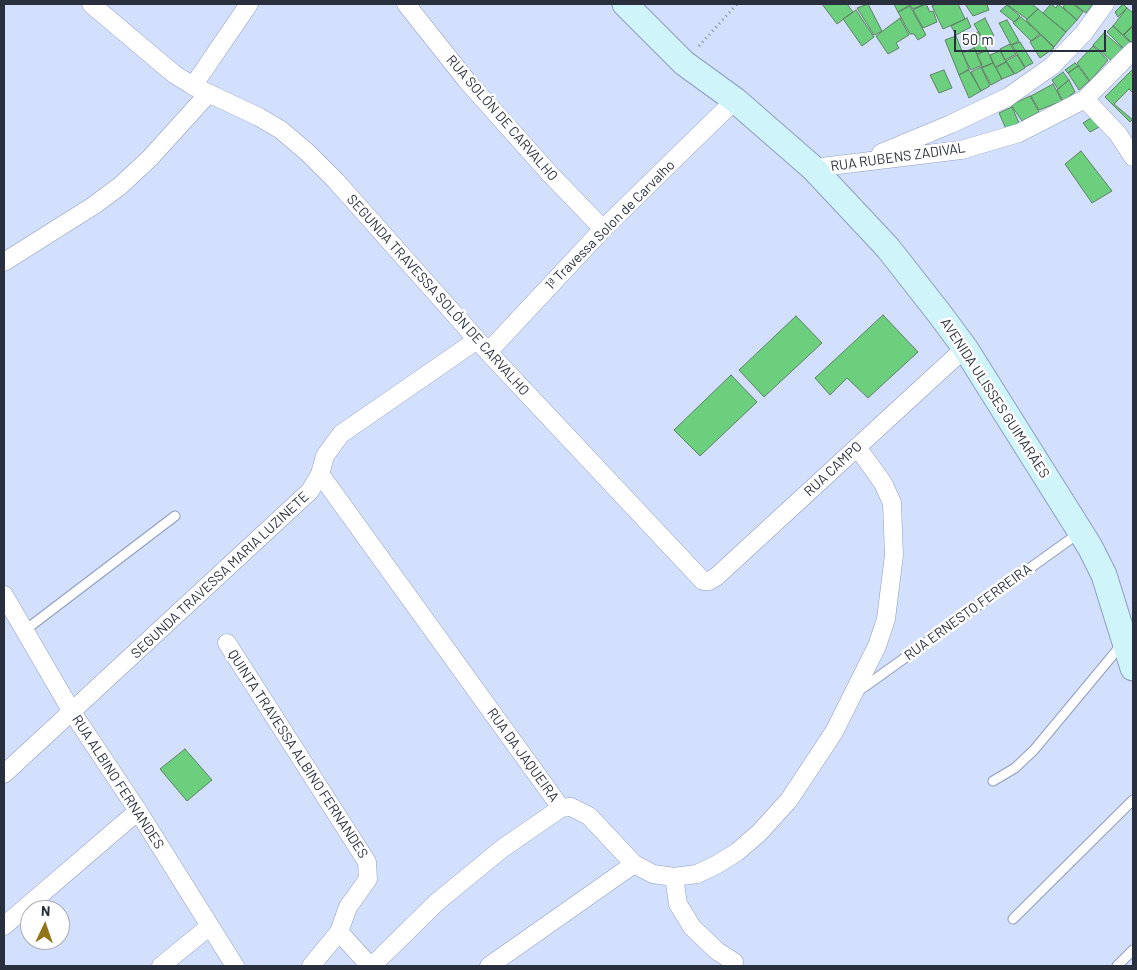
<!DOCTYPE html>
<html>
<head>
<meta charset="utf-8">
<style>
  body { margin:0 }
  #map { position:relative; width:1137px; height:970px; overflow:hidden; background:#d2dffd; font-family:Barlow,sans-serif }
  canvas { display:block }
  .frame { position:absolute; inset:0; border:5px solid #292f3d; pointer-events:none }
  .north { position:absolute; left:20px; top:900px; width:50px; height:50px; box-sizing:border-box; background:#fff; border:1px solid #a9acb1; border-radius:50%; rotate:3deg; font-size:14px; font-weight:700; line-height:20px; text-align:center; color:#292f3d }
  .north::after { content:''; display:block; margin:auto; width:18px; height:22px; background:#92741a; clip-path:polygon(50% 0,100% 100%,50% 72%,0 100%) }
  .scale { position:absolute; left:954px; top:30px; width:152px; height:22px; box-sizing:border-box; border:2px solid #292f3d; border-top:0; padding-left:6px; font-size:15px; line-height:18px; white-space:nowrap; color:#292f3d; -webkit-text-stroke:4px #fff; paint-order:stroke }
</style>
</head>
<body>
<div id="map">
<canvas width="1137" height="970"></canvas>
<div class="frame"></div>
<div class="north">N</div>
<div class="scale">50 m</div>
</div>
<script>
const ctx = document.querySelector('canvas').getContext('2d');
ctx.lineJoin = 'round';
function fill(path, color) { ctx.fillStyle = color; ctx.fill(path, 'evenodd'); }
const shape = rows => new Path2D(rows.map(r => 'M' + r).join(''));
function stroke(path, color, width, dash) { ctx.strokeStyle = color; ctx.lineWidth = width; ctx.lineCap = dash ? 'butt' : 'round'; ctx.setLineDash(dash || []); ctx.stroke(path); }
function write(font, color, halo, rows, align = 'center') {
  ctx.font = font + ' Barlow,sans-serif'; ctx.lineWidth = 5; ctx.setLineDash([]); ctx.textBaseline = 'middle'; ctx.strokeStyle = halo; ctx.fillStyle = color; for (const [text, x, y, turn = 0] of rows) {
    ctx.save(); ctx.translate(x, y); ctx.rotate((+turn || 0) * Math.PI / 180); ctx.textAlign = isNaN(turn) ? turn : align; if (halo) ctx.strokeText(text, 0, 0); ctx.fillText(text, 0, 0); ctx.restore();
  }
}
const building = shape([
  [822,4,847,4,853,12,837,24,822,4],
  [868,4,882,31,874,35,857,8,868,4],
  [894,4,925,4,913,9,910,5,898,12,894,4],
  [926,4,930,12,933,11,937,22,923,28,913,10,926,4],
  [936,4,958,4,965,19,943,29,932,6,936,4],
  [965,4,990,4,987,5,989,10,973,16,965,4],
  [1006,4,1032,4,1038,9,1027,19,1006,4],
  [1051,4,1056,8,1058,4,1077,20,1066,32,1043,13,1051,4],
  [1065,4,1073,4,1083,12,1077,20,1063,7,1065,4],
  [1074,4,1093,4,1086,13,1074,4],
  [1123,4,1127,8,1118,17,1115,12,1123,4],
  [1007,5,1020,16,1014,22,1000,11,1007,5],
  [910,6,926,35,918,40,914,34,910,34,898,12,910,6],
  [1127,8,1133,13,1133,25,1123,35,1113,26,1127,8],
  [1038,9,1066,32,1054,47,1026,20,1038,9],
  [856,10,874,37,862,46,843,19,856,10],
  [1021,17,1040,34,1031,41,1013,23,1021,17],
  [900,18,909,35,896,43,899,48,888,54,876,36,900,18],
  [967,18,971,27,956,35,951,26,967,18],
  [985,18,994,36,985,43,974,24,985,18],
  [1007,20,1019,41,1011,45,999,23,1007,20],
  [1113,26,1131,43,1124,49,1107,32,1113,26],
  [1133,26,1133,40,1131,42,1124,35,1133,26],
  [978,32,981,38,971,43,968,36,978,32],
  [1104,33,1123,49,1112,61,1093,45,1104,33],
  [1041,35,1054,48,1040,58,1030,42,1041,35],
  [956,36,969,69,959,75,945,40,956,36],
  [982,39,987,50,977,54,972,43,982,39],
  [1020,42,1033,63,1025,67,1012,45,1020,42],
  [1010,44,1016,54,1005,60,1000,49,1010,44],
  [1093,46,1108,60,1090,81,1077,63,1093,46],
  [974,48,982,65,971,70,962,53,974,48],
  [987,50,993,63,982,67,977,55,987,50],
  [1000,51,1006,62,995,67,990,55,1000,51],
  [1017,55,1025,68,1015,74,1006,61,1017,55],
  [1006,62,1014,74,1002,79,996,68,1006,62],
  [993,63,1002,79,991,85,982,68,993,63],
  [1075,63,1078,66,1068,73,1065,70,1075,63],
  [1078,66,1089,81,1079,90,1068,73,1078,66],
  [981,67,990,86,981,91,971,72,981,67],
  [1133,69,1133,119,1130,122,1105,97,1133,69],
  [944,70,952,88,939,93,930,75,944,70],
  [969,70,981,91,969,98,959,75,969,70],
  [1063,72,1069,80,1058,89,1052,80,1063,72],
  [1069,80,1075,92,1063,101,1057,90,1069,80],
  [1053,84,1062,101,1039,110,1031,96,1053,84],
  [1129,89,1133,93,1133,120,1114,104,1129,89],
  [1030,96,1039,112,1022,121,1011,105,1030,96],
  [1012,107,1019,123,1006,129,999,113,1012,107],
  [1094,116,1101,126,1090,132,1083,123,1094,116],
  [1081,151,1112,191,1092,203,1065,164,1081,151],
  [883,315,918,352,868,398,847,378,830,395,815,378,883,315],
  [796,316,822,343,764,397,739,370,796,316],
  [731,375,757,402,700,456,674,430,731,375],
  [185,749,212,780,187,801,160,769,185,749]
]);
fill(building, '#6bcf7e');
stroke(building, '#607f64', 1);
const service = shape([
  [24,631,175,516],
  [860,690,1079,533],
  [993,781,1015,768,1034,750,1122,644],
  [1013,919,1133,800],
  [1117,966,1133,950]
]);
const minor = shape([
  [91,4,174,74,193,86,259,117,281,130,308,153,336,181,488,352,703,581,709,581,716,577,965,348],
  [406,4,467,81,550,174,603,229],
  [193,86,249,4],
  [1085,99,1118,134,1133,157],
  [881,153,951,124,1008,97,1052,66,1083,34,1105,4],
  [813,168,961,150,1019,133,1085,99,1133,51],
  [4,262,93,206,120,186,150,158,209,93],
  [488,352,603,229,735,100],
  [320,474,561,808],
  [4,595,72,712,138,811,235,966],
  [227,643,367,862,368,879,348,907,339,932,311,966],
  [4,774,310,491,320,474,325,456,341,434,477,340],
  [674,877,678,904,692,927,717,951,734,962],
  [4,926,138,811],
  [339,932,370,966],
  [161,966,210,926],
  [372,966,437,902,503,848,561,808,571,807,589,816,634,864,653,874,674,877,697,874,716,865,737,852,759,833,789,800,834,732,877,646,886,619,894,555,892,503,883,483,857,447],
  [489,966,634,864]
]);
const secondary = shape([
  [625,4,684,63,735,100,813,168,888,248,939,313,965,348,1090,547,1104,575,1133,668]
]);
stroke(service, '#8f9dc1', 11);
stroke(minor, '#8f9dc1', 19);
stroke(secondary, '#8f9dc1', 27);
stroke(shape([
  [699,46,737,4]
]), '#828ca2', 3, [1, 4]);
stroke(service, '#fff', 9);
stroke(minor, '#fff', 18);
stroke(secondary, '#cff4f9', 25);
write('14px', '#292f3d', '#fff', [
  ["RUA SOLÓN DE CARVALHO",502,118,49],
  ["RUA RUBENS ZADIVAL",898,157,-8],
  ["1ª Travessa Solon de Carvalho",610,225,-45],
  ["SEGUNDA TRAVESSA SOLÓN DE CARVALHO",438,295,48],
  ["AVENIDA ULISSES GUIMARÃES",995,398,57],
  ["RUA CAMPO",833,469,-43],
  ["SEGUNDA TRAVESSA MARIA LUZINETE",220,575,-43],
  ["RUA ERNESTO FERREIRA",968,612,-36],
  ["QUINTA TRAVESSA ALBINO FERNANDES",298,754,57],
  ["RUA DA JAQUEIRA",523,755,54],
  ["RUA ALBINO FERNANDES",118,782,57]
]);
</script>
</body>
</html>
